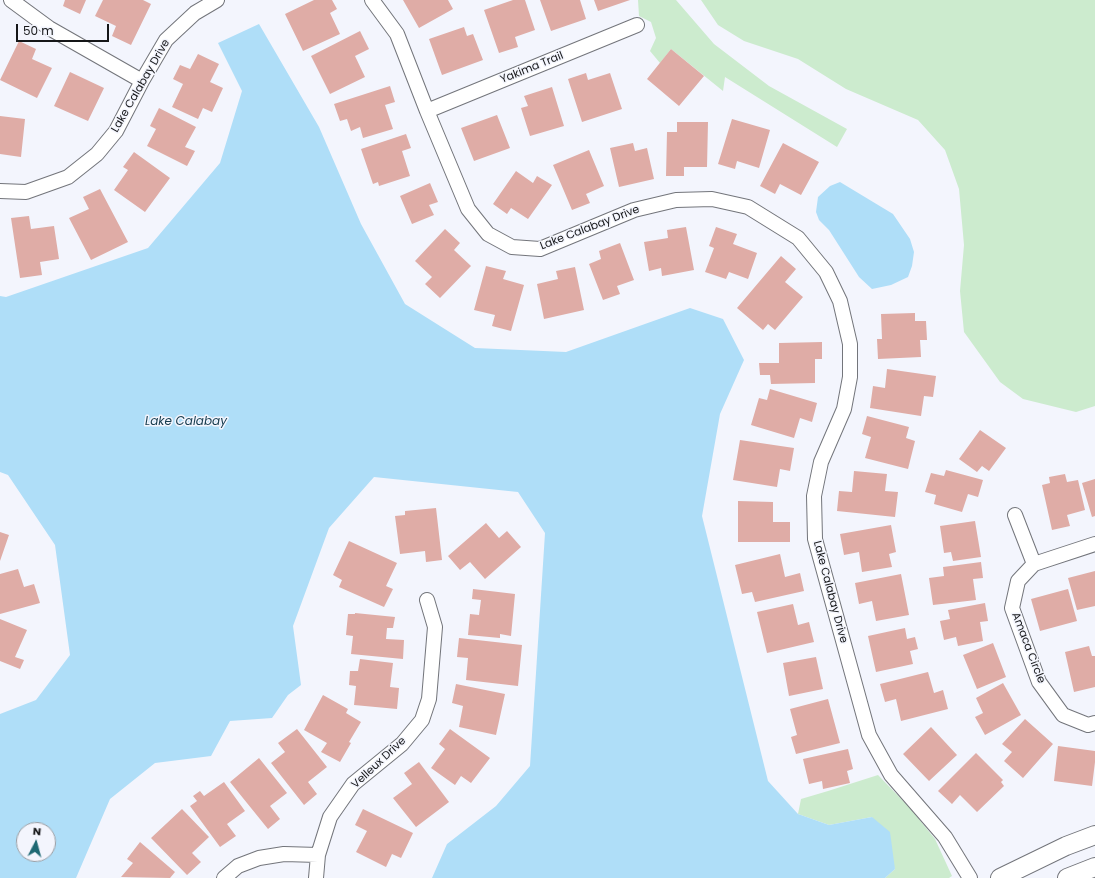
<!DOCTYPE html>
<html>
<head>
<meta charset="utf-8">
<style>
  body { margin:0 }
  #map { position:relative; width:1095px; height:878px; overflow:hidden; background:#f3f5fd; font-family:Poppins,sans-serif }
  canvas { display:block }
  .north { position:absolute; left:16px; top:822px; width:40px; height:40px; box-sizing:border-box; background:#f3f5fd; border:1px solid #9a9ca1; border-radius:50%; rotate:6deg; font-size:11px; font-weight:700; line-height:16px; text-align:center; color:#151618 }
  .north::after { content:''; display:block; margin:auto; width:14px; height:18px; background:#1e6873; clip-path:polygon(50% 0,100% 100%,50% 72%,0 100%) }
  .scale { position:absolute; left:16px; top:24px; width:93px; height:18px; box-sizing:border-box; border:2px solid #151618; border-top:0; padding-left:5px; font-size:12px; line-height:14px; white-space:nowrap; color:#151618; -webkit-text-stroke:3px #f3f5fd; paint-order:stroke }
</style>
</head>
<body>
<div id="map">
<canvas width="1095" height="878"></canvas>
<div class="north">N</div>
<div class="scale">50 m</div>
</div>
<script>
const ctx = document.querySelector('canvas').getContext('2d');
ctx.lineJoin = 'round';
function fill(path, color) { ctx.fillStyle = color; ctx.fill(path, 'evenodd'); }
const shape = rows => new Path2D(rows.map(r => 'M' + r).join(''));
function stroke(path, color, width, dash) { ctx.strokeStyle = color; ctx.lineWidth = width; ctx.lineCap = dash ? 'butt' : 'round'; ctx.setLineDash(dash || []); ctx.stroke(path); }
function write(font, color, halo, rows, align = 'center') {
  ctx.font = font + ' Poppins,sans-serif'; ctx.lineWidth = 3; ctx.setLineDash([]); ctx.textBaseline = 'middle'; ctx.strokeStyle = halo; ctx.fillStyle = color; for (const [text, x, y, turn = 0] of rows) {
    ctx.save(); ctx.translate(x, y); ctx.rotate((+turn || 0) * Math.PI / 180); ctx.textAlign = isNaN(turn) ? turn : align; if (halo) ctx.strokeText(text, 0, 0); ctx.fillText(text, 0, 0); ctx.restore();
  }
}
fill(shape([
  [638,0,676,0,714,44,769,86,847,129,837,147,725,77,723,91,671,49,660,63,650,51,656,38,651,22,639,16],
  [701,0,1095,0,1095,406,1076,412,1023,399,1000,382,964,332,960,291,964,245,959,189,945,150,918,120,846,89,798,59,744,41,718,25],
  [878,775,910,808,935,839,952,876,949,878,885,878,895,869,872,817,829,825,798,814,801,799,828,791]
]), '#ccebce');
fill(shape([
  [259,24,319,127,361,224,405,304,475,348,566,352,690,308,723,319,744,360,720,414,702,516,768,781,798,814,829,825,872,817,890,832,895,869,885,878,432,878,447,844,496,806,530,766,545,533,518,492,374,477,329,528,293,626,301,685,288,695,272,718,230,721,211,756,155,763,110,799,76,878,0,878,0,714,36,700,70,655,55,545,8,475,0,472,0,296,6,297,148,248,220,163,242,91,218,43],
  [24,830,48,830,48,854,24,854],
  [840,182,893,214,910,239,914,252,912,266,908,277,891,285,872,289,859,277,829,230,819,220,816,212,818,197,830,186]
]), '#afdef8');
fill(shape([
  [65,0,86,0,80,14,63,6],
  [103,0,143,0,151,4,131,45,112,36,116,26,95,16],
  [314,0,332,0,337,9,330,13,340,34,303,51,285,14],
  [403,0,448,0,453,9,419,28],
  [513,0,525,0,535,30,515,37,518,47,499,53,484,10],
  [540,0,580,0,586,19,551,31],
  [594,0,630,0,598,11],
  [464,27,467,36,473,34,483,60,442,75,429,39],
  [360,31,369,49,355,56,365,77,330,94,311,56],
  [19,41,36,49,32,59,52,68,37,98,0,80],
  [671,49,704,76,679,106,647,79],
  [198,54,219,64,210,82,223,88,212,112,203,108,198,119,172,107,183,84,173,79,180,65,190,69],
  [70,72,104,88,88,121,54,106],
  [586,73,588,80,610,73,622,109,582,122,568,79],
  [390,86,395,102,385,105,393,129,363,138,360,127,351,131,347,119,340,121,334,104],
  [552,87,564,126,530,136,521,108,528,106,524,96],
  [159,108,196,127,185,147,195,151,187,166,147,146,156,129,150,126],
  [497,115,510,148,474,161,461,128],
  [0,116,25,119,21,157,0,154],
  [732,119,770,130,759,168,737,161,735,169,718,164],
  [677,122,708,122,707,167,684,167,684,176,666,176,667,132,677,132],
  [406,134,411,148,402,151,410,176,379,186,378,182,373,184,361,149],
  [633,143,635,151,647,148,654,179,619,187,610,148],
  [783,143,819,162,801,195,780,184,775,194,760,186],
  [589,150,604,186,586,194,590,203,572,210,553,165],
  [134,152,170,178,145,212,114,190,128,170,123,167],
  [516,171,533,183,537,176,552,185,528,219,511,208,507,214,493,204],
  [430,183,438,202,429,205,434,215,412,224,400,196],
  [100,189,128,242,91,260,69,218,89,209,83,197],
  [29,216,31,229,54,226,59,259,40,262,42,275,20,278,11,218],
  [686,227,694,270,662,276,661,268,649,271,644,242,668,238,667,230],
  [716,227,737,234,733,244,757,253,748,279,729,272,726,279,705,272,714,248,709,246],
  [445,229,460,243,454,250,471,266,440,298,425,284,432,277,415,261],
  [620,243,634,280,617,286,620,294,603,300,589,264,601,259,599,251],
  [781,256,796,269,785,282,803,297,775,330,768,324,763,330,737,308],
  [486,266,506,271,503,279,524,285,511,331,492,326,495,315,474,310],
  [575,267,584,310,544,319,537,284,558,279,556,271],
  [915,313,915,321,926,321,927,340,920,340,921,357,878,359,877,339,882,339,881,314],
  [822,342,822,359,815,359,815,383,771,384,770,375,760,375,759,363,779,363,779,343],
  [887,369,936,376,933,397,924,396,921,416,870,408,873,386,885,388],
  [770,389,817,403,812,422,800,418,794,438,751,425,759,398,767,400],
  [867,416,909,427,906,438,915,441,908,469,865,458,871,437,862,434],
  [980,430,1006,448,989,471,982,466,977,472,959,459],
  [740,440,794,448,790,471,780,469,777,487,733,480],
  [946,470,983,480,978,497,968,494,962,512,934,504,936,495,925,492,931,473,944,476],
  [854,471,887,474,885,491,898,492,895,517,837,511,839,491,852,492],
  [1065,474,1067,482,1078,480,1085,510,1067,515,1070,526,1052,530,1042,485,1050,483,1049,477],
  [1095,479,1095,516,1092,517,1082,483],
  [738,501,773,502,773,522,790,522,790,542,738,542],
  [436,508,442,560,426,562,425,551,400,554,395,516,405,515,405,511],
  [975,521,981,557,953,561,951,552,944,553,940,526],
  [486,523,499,538,507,531,521,547,485,579,470,562,460,570,448,556],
  [891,525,896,552,889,554,892,567,862,572,859,552,844,555,840,534],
  [0,532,9,535,0,561],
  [349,541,397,563,386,586,393,589,384,607,339,587,342,580,333,575],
  [780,554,785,577,800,573,804,591,755,602,752,592,742,594,735,565],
  [981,562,983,578,973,579,976,600,933,605,929,578,944,576,943,567],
  [18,569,24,587,34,584,40,603,0,614,0,574],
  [1095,571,1095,606,1077,610,1068,578],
  [901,574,909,615,876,621,872,601,859,604,855,583],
  [473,589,515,594,511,636,500,634,500,638,468,635,470,614,479,615,481,600,472,599],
  [1068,589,1077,621,1040,631,1031,599],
  [985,603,988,621,980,622,983,641,958,646,956,637,944,640,940,621,950,619,948,610],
  [793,604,798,625,809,622,814,642,767,653,757,612],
  [355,613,395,617,393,628,387,628,386,639,404,640,403,659,351,654,353,636,346,635,348,614,355,614],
  [0,619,27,630,15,657,24,660,20,669,0,661],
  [905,628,907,639,915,637,918,649,910,651,913,664,876,672,868,636],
  [459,638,522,645,518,686,466,680,468,658,457,657],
  [993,643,1006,677,977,689,963,655],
  [1089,646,1092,656,1095,656,1095,687,1074,692,1065,652],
  [816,657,823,689,789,696,783,663],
  [360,659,393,663,390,687,399,688,397,709,354,705,356,686,349,685,350,671,358,671],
  [928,672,934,693,943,690,948,709,901,721,896,699,885,702,880,684],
  [1003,683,1021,715,985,735,975,717,983,713,976,698],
  [456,684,505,694,496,735,459,727,463,706,452,703],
  [323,695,348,709,346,713,361,722,349,742,351,743,340,762,321,752,327,743,304,730],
  [828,699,840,743,796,754,791,737,797,735,790,709],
  [1025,719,1053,744,1023,778,1004,761,1012,752,1002,744],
  [931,727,957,755,929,781,903,754],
  [297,729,327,767,308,782,317,794,304,805,271,763,285,752,278,743],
  [450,729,490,758,471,783,461,776,455,785,431,768,445,749,439,744],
  [1058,746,1095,751,1095,762,1092,786,1054,781],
  [848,749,853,769,847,771,850,783,823,789,822,781,809,784,803,759],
  [976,753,1003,780,1001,782,1004,786,977,812,960,795,952,804,938,791],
  [259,758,287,793,270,806,280,819,268,829,230,782],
  [419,762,449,802,416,827,393,798,412,784,404,773],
  [224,782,245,811,227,824,236,836,220,847,190,806,197,801,193,796,200,791,204,796],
  [182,809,209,837,192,853,201,862,187,875,151,838],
  [363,809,413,833,401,858,392,854,386,867,356,852,367,831,355,825],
  [140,842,175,872,170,878,121,877,133,863,127,859]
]), '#dfaca6');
const minor = shape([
  [11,0,49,28,142,81],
  [372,0,397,34,427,111,468,209,488,234,512,247,540,249,634,210,676,200,712,199,748,207,798,238,826,272,840,301,850,344,850,377,844,409,821,462,814,496,815,539,869,735,891,775,945,837,970,878],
  [427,111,637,25],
  [0,191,26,192,68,177,97,154,116,131,142,81,166,40,195,13,217,0],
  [1015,515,1034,564],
  [1095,544,1034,564,1018,581,1012,608,1039,682,1063,715,1088,725,1095,723],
  [224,878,238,866,259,858,284,854,318,855],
  [316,878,318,855,330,817,353,784,402,744,422,720,429,699,435,627,427,600]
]);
const tertiary = shape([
  [1000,878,1066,846,1095,835],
  [1067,878,1095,867]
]);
stroke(minor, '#73757b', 16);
stroke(tertiary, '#73757b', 20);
stroke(minor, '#fff', 14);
stroke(tertiary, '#fff', 18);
write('11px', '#151618', '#f3f5fd', [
  ["Yakima Trail",532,68,-22],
  ["Lake Calabay Drive",141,86,-60],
  ["Lake Calabay Drive",590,228,-21],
  ["Lake Calabay Drive",830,592,75],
  ["Amaca Circle",1028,648,69],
  ["Velleux Drive",379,763,-43]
]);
write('italic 12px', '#153b4e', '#f3f5fd', [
  ["Lake Calabay",186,422]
]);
</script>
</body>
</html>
